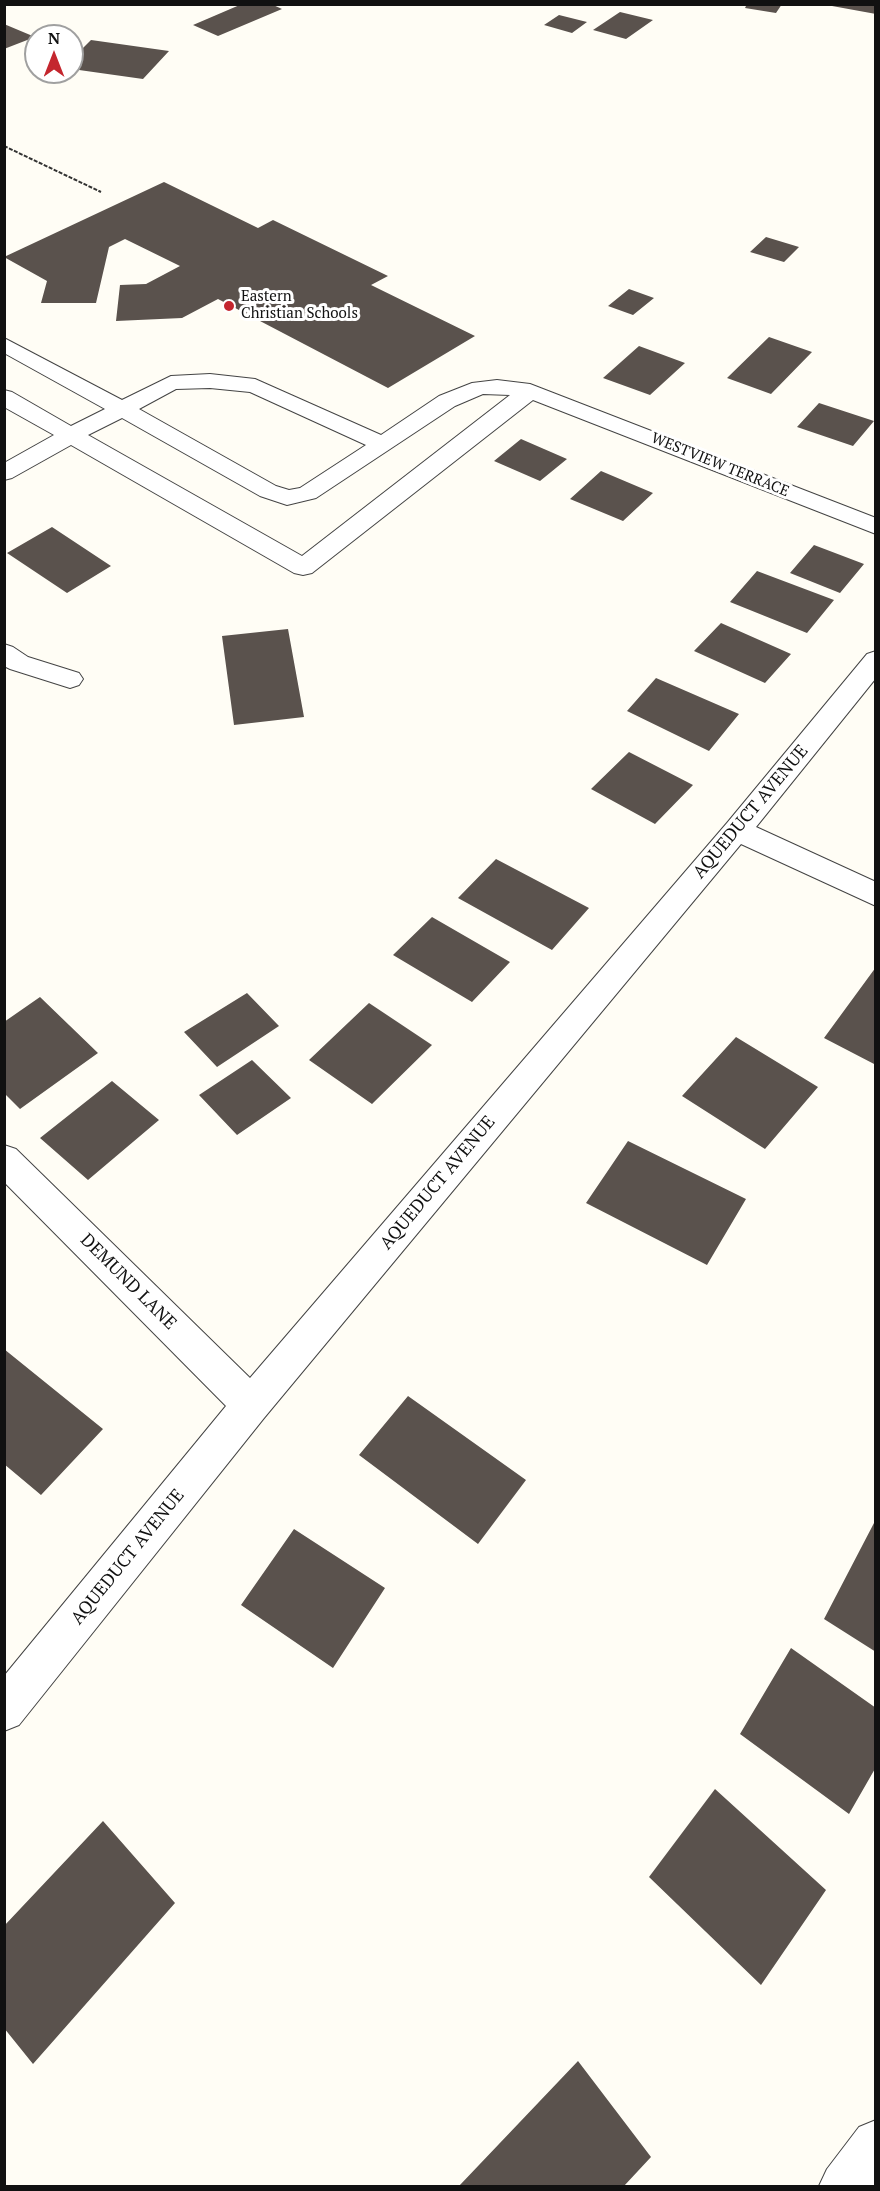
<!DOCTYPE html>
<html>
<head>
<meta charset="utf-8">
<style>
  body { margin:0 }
  #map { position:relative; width:880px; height:2191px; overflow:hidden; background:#fffdf5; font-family:"PT Serif",serif }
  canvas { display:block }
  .frame { position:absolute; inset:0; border:6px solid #111; pointer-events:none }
  .north { position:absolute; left:24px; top:24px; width:60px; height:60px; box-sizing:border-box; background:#fff; border:2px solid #a0a0a0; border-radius:50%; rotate:0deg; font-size:16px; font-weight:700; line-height:24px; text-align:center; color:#111 }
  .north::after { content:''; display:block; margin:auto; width:21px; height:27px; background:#c4262e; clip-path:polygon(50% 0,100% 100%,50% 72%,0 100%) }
</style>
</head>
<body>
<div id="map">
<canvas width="880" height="2191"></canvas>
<div class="frame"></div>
<div class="north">N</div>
</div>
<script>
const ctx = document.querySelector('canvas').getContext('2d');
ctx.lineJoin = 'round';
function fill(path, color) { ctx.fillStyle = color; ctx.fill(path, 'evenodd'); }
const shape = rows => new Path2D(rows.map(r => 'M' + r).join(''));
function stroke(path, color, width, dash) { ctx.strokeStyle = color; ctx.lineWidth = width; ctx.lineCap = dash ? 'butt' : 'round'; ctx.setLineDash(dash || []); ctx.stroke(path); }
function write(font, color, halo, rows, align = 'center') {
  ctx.font = font + ' "PT Serif",serif'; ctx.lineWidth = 6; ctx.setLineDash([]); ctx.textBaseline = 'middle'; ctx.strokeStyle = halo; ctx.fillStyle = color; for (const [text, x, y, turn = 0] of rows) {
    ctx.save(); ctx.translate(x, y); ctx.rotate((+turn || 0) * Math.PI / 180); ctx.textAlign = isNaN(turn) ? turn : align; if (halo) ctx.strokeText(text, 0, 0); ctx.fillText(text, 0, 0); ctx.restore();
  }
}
fill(shape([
  [242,4,271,4,282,9,218,36,193,25],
  [747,4,782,4,776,13,745,8],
  [833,4,876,4,876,14,832,6],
  [620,12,653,20,626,39,593,30],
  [559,15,587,22,572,33,544,25],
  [4,24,35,37,4,49],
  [91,40,169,51,143,79,72,69,72,59],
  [164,182,258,228,273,220,388,276,371,285,475,336,388,388,218,299,182,318,116,321,120,285,146,284,180,266,125,239,109,247,96,303,41,303,47,281,4,257],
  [766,237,799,247,784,262,750,252],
  [629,289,654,298,633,315,608,306],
  [769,337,812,352,771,394,727,378],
  [639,346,685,363,650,395,603,378],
  [819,403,874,421,853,446,797,427],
  [521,439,567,459,540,481,494,461],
  [601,471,653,493,623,521,570,499],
  [52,527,111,566,67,593,7,553],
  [814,545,864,564,840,593,790,573],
  [757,571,834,600,807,633,730,602],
  [721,623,791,654,765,683,694,651],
  [288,629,304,717,234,725,222,636],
  [656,678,739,714,709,751,627,711],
  [629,752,693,785,655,824,591,789],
  [496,859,589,908,552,950,458,898],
  [432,917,510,962,472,1002,393,955],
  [876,967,876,1065,824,1038],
  [247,993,279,1026,217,1067,184,1032],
  [40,997,98,1053,20,1109,4,1093,4,1022],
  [369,1003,432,1045,372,1104,309,1060],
  [736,1037,818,1087,765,1149,682,1096],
  [252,1060,291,1098,237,1135,199,1095],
  [112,1081,159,1120,88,1180,40,1138],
  [628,1141,746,1199,707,1265,586,1203],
  [4,1349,103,1429,41,1495,4,1464],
  [408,1396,526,1480,478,1544,359,1455],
  [874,1523,876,1524,876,1652,824,1619],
  [294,1529,385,1588,333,1668,241,1605],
  [791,1648,876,1708,876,1767,849,1814,740,1734],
  [715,1789,826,1890,761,1985,649,1877],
  [103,1821,175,1903,33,2064,4,2028,4,1926],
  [578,2061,651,2157,624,2186,459,2186]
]), '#5a524d');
const minor = shape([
  [4,338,122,400,171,376,210,374,255,379,381,435,439,396,472,383,497,380,530,384,876,518,876,534,533,400,312,573,303,575,294,573,71,445,12,478,4,480,4,463,54,435,4,407,4,390,12,392,71,426,105,409,4,353,4,338],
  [210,388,250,392,366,445,300,488,289,490,276,486,139,409,176,389,210,388],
  [483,394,510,395,302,556,88,435,122,418,260,496,287,505,316,498,455,406,483,394],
  [4,644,13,647,28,657,79,673,83,679,79,685,70,688,10,669,4,666,4,644],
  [876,651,876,678,756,827,876,882,876,906,741,844,264,1418,19,1725,4,1731,4,1676,226,1406,4,1182,4,1145,16,1149,250,1378,727,823,867,654,876,651],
  [876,2120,874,2186,819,2186,827,2169,859,2127,876,2120]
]);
stroke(minor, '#444', 2);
stroke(shape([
  [4,146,101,192]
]), '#333', 2, [4, 1.5]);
fill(minor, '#fff');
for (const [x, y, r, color] of [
  [229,306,6,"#c4262e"]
]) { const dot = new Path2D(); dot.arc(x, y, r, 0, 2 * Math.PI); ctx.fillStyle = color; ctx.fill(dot); stroke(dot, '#fff', 2); }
write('15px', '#111', '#fff', [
  ["Eastern",241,297],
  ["Christian Schools",241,314]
], 'left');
write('15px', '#111', '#fff', [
  ["WESTVIEW TERRACE",720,465,22]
]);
write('18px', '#111', '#fff', [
  ["AQUEDUCT AVENUE",751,812,-50],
  ["AQUEDUCT AVENUE",438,1183,-50],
  ["DEMUND LANE",128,1282,45],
  ["AQUEDUCT AVENUE",128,1557,-51]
]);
</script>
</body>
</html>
